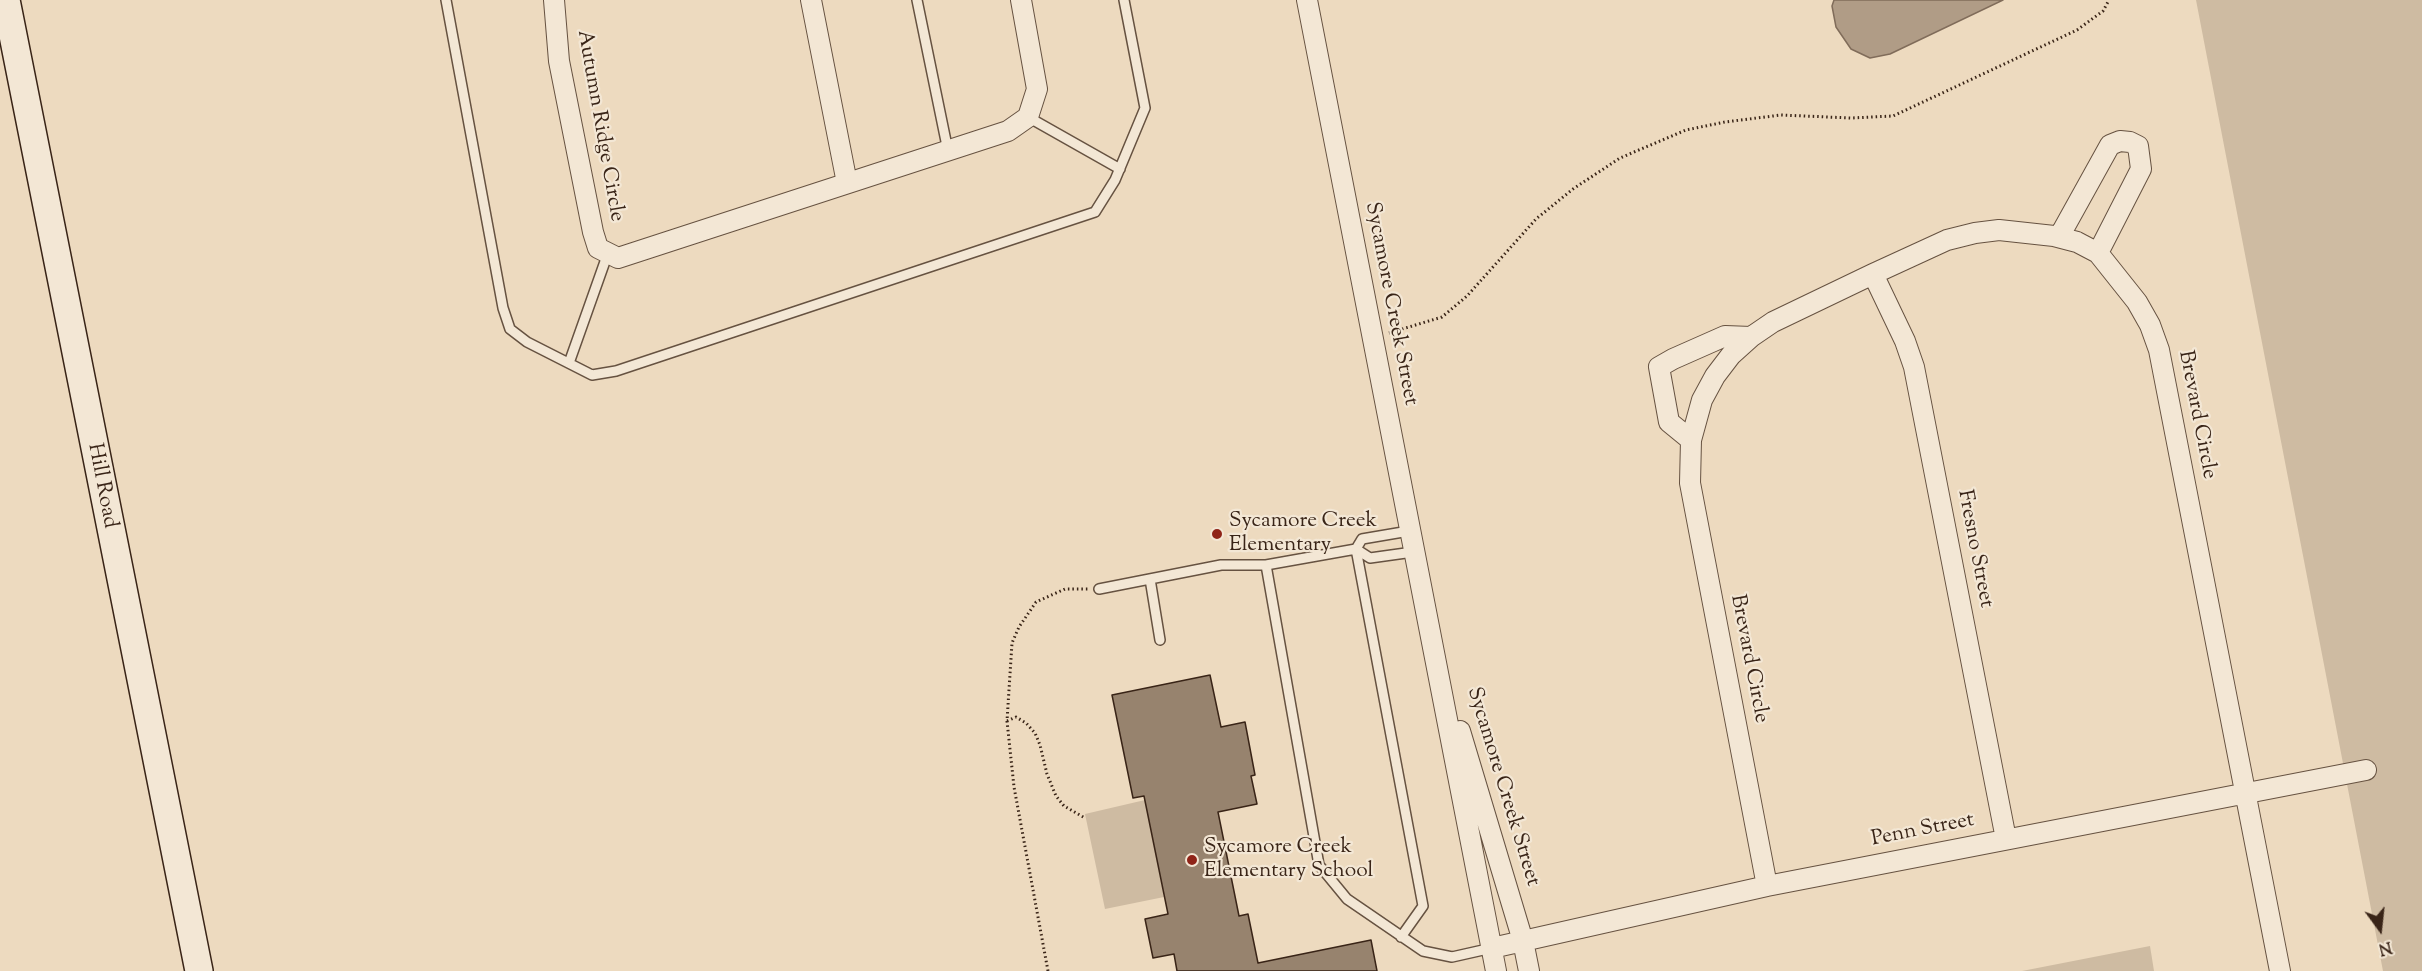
<!DOCTYPE html>
<html>
<head>
<meta charset="utf-8">
<style>
  body { margin:0 }
  #map { position:relative; width:2422px; height:971px; overflow:hidden; background:#eddabf; font-family:"Sorts Mill Goudy",serif }
  canvas { display:block }
  .north { position:absolute; left:2350px; top:899px; width:60px; height:60px; -webkit-text-stroke:4px #f3e7d5; paint-order:stroke; rotate:165deg; font-size:16px; font-weight:700; line-height:24px; text-align:center; color:#392417 }
  .north::after { content:''; display:block; margin:auto; width:21px; height:27px; background:#392417; clip-path:polygon(50% 0,100% 100%,50% 72%,0 100%) }
</style>
</head>
<body>
<div id="map">
<canvas width="2422" height="971"></canvas>
<div class="north">N</div>
</div>
<script>
const ctx = document.querySelector('canvas').getContext('2d');
ctx.lineJoin = 'round';
function fill(path, color) { ctx.fillStyle = color; ctx.fill(path, 'evenodd'); }
const shape = rows => new Path2D(rows.map(r => 'M' + r).join(''));
function stroke(path, color, width, dash) { ctx.strokeStyle = color; ctx.lineWidth = width; ctx.lineCap = dash ? 'butt' : 'round'; ctx.setLineDash(dash || []); ctx.stroke(path); }
function write(font, color, halo, rows, align = 'center') {
  ctx.font = font + ' "Sorts Mill Goudy",serif'; ctx.lineWidth = 4.5; ctx.setLineDash([]); ctx.textBaseline = 'middle'; ctx.strokeStyle = halo; ctx.fillStyle = color; for (const [text, x, y, turn = 0] of rows) {
    ctx.save(); ctx.translate(x, y); ctx.rotate((+turn || 0) * Math.PI / 180); ctx.textAlign = isNaN(turn) ? turn : align; if (halo) ctx.strokeText(text, 0, 0); ctx.fillText(text, 0, 0); ctx.restore();
  }
}
fill(shape([
  [2196,0,2422,0,2422,971,2383,971],
  [1145,800,1164,897,1105,909,1085,814],
  [2150,946,2154,971,2022,971]
]), '#cebba2');
const water = shape([
  [1834,0,2003,0,1890,54,1870,58,1851,49,1836,27,1832,6,1834,0]
]);
fill(water, '#b09c86');
stroke(water, '#806c5a', 1.5);
const building = shape([
  [1210,675,1221,727,1245,722,1255,775,1251,776,1257,804,1218,812,1239,916,1248,914,1258,963,1371,940,1377,971,1177,971,1174,954,1153,958,1145,919,1168,914,1144,796,1133,798,1112,695,1210,675]
]);
fill(building, '#97836e');
stroke(building, '#392417', 1.5);
const service = shape([
  [446,0,503,308,510,329,527,342,592,375,616,371,1095,212,1115,180,1145,108,1124,0],
  [917,0,948,151],
  [1028,117,1120,169],
  [569,363,608,253],
  [1413,552,1370,558,1356,549,1266,565,1319,865,1347,899,1423,951,1452,957,1492,948],
  [1150,579,1160,640],
  [1099,589,1221,565,1266,565],
  [1401,937,1423,906,1356,549,1362,539,1409,531]
]);
const minor = shape([
  [554,0,559,61,593,232,598,248,618,258,1008,131,1028,117,1037,89,1021,0],
  [811,0,847,183],
  [1307,0,1496,971],
  [2059,237,2110,145,2120,141,2130,142,2138,146,2141,169,2098,253],
  [1873,274,1905,341,1914,367,2006,839],
  [1691,440,1669,422,1659,367,1673,359,1725,336,1751,337],
  [1460,731,1523,941,1529,971],
  [1767,886,1690,483,1691,440,1702,400,1715,376,1731,355,1751,337,1773,322,1873,274,1947,240,1975,233,1999,230,2054,236,2077,242,2098,253,2137,302,2150,325,2159,350,2280,971],
  [1492,948,1767,886,2366,770]
]);
const secondary = shape([
  [6,0,199,971]
]);
stroke(service, '#665241', 12);
stroke(minor, '#665241', 22);
stroke(secondary, '#392417', 30);
stroke(shape([
  [1389,333,1442,317,1467,296,1536,219,1573,189,1620,158,1686,130,1725,122,1781,115,1851,118,1893,116,2077,30,2103,11,2109,0],
  [1007,721,1016,717,1026,723,1035,733,1040,745,1047,774,1056,796,1064,806,1085,818],
  [1048,971,1014,787,1007,721,1012,643,1019,627,1036,602,1065,589,1088,589]
]), '#392417', 3, [1.5, 3]);
stroke(service, '#f3e7d5', 9);
stroke(minor, '#f3e7d5', 20);
stroke(secondary, '#f3e7d5', 27);
for (const [x, y, r, color] of [
  [1217,534,6,"#8f2418"],
  [1192,860,6,"#8f2418"]
]) { const dot = new Path2D(); dot.arc(x, y, r, 0, 2 * Math.PI); ctx.fillStyle = color; ctx.fill(dot); stroke(dot, '#f3e7d5', 2); }
write('21px', '#392417', '#f3e7d5', [
  ["Autumn Ridge Circle",599,126,80],
  ["Sycamore Creek Street",1390,304,79],
  ["Brevard Circle",2196,415,79],
  ["Hill Road",101,486,79],
  ["Fresno Street",1974,549,79],
  ["Brevard Circle",1748,659,79],
  ["Sycamore Creek Street",1502,787,73],
  ["Penn Street",1923,831,-11]
]);
write('21px', '#392417', '#f3e7d5', [
  ["Sycamore Creek",1229,522],
  ["Elementary",1229,546],
  ["Sycamore Creek",1204,848],
  ["Elementary School",1204,872]
], 'left');
</script>
</body>
</html>
